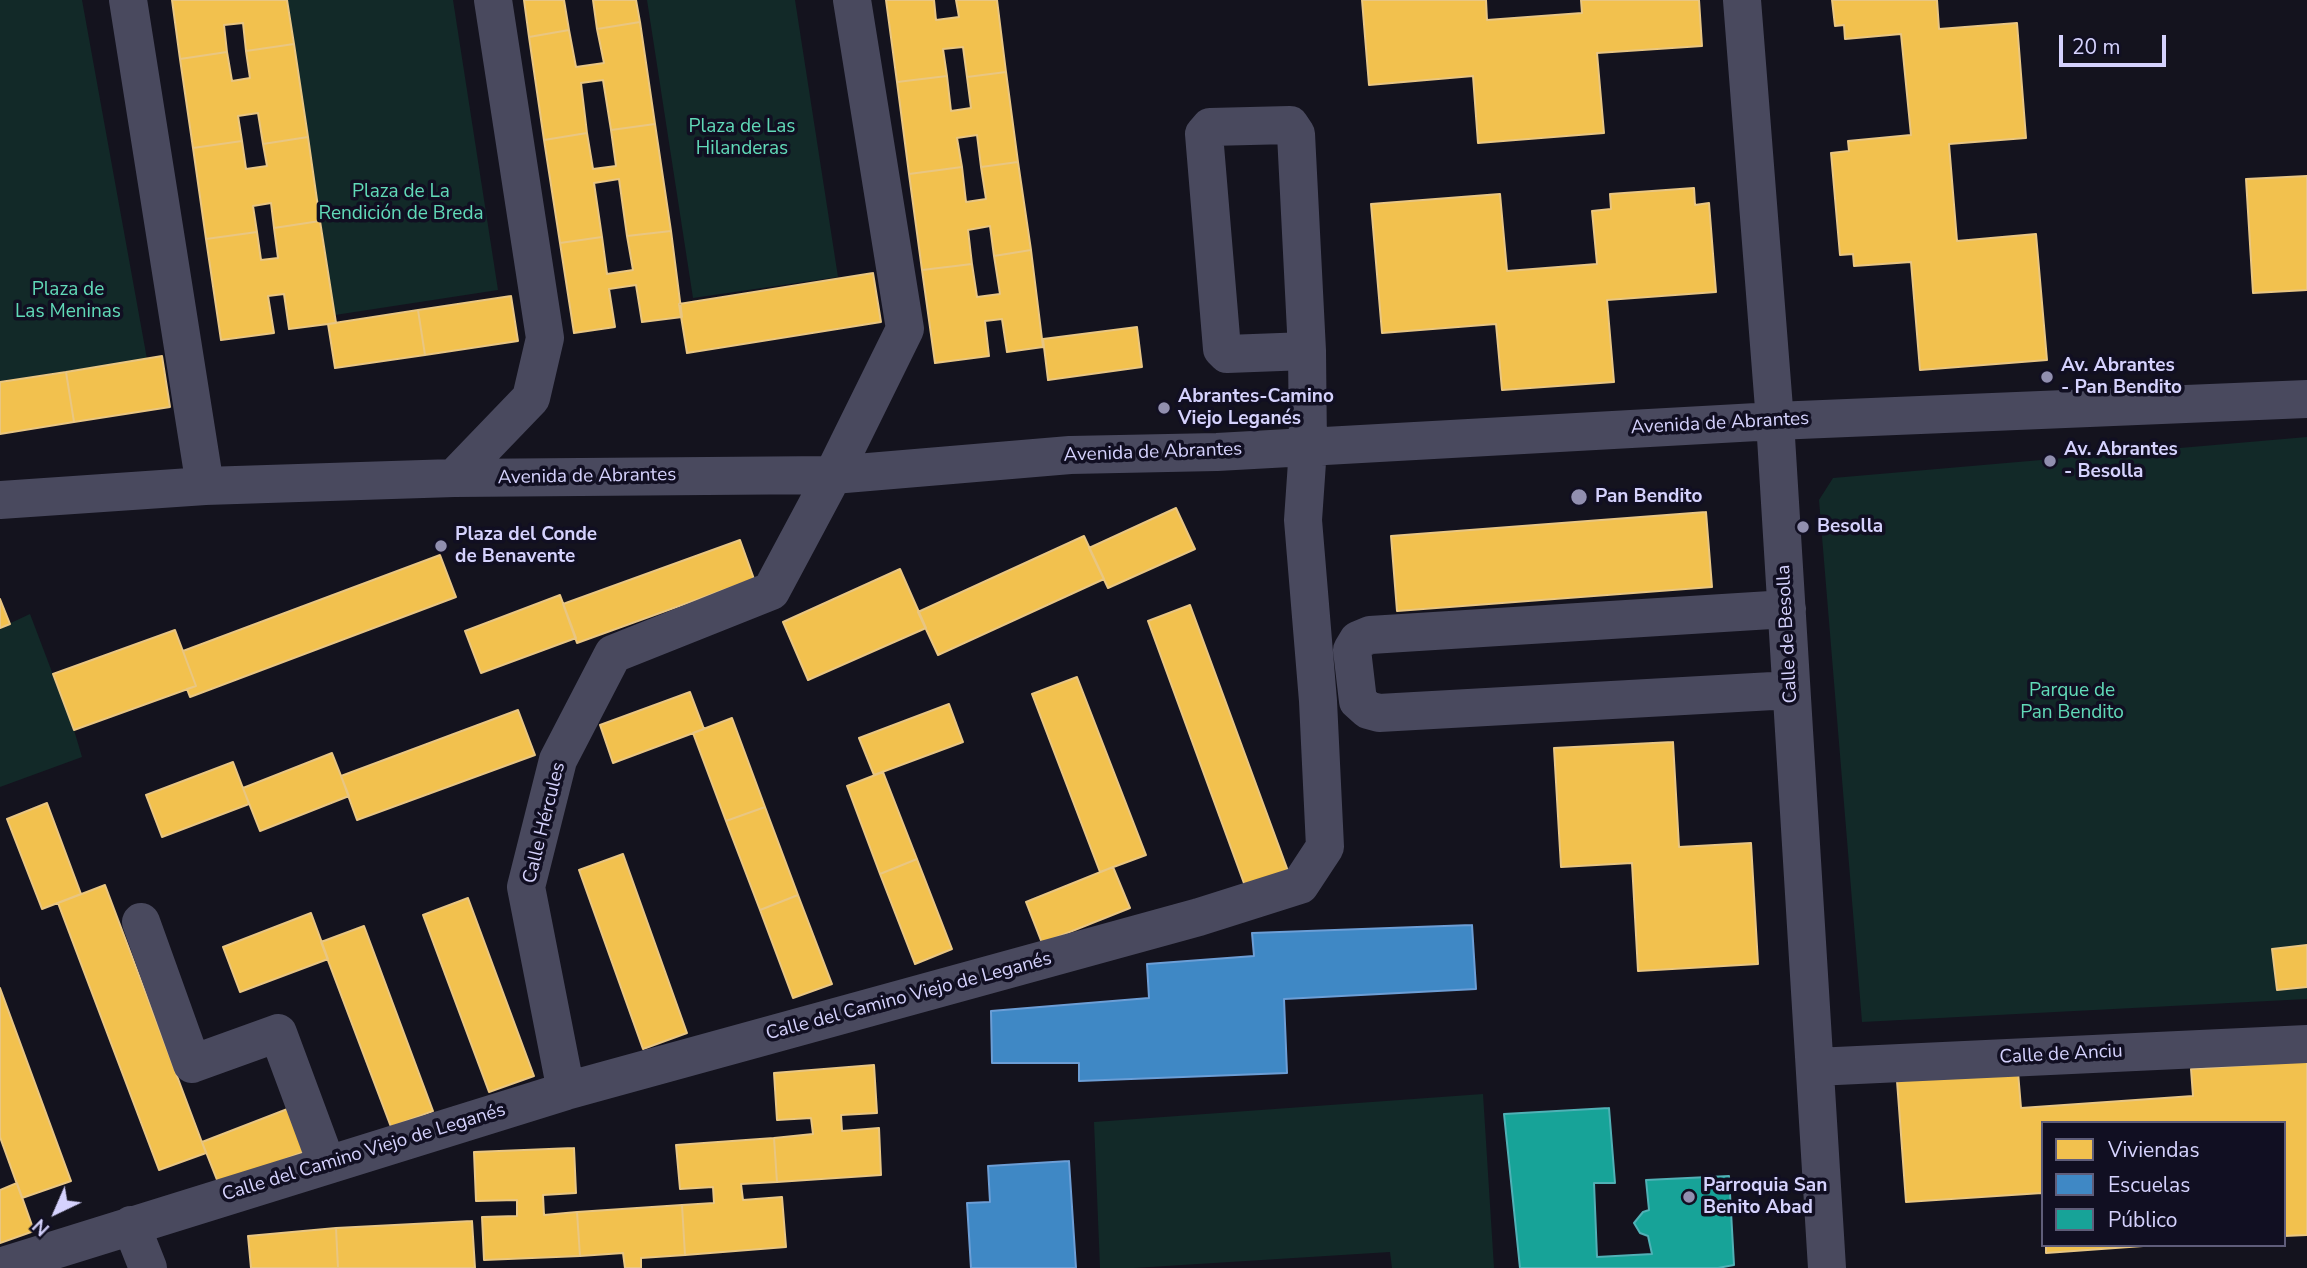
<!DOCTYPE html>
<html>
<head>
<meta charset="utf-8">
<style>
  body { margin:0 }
  #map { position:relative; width:2307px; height:1268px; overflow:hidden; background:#14131e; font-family:"Nunito Sans",sans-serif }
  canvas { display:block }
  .legend { position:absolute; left:2041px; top:1121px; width:245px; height:126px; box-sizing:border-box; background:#110f22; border:2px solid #5f5d7a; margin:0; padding:9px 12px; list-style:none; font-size:21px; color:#d5d2fd }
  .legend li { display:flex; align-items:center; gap:14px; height:35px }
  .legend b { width:35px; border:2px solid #5f5d7a }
  .north { position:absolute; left:21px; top:1177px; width:70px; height:70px; -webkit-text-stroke:5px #110f22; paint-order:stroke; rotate:224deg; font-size:19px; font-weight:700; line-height:28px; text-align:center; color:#d5d2fd }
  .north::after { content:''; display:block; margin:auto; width:24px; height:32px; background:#d5d2fd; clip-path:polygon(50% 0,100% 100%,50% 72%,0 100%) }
  .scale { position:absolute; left:2059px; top:35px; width:107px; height:32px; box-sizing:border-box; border:4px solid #d5d2fd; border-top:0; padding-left:9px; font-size:21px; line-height:24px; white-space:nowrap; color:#d5d2fd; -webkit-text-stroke:5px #110f22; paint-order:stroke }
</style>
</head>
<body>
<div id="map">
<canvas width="2307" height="1268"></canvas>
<ul class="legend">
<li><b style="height:19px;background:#f2c14e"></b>Viviendas</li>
<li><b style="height:19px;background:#3f88c5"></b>Escuelas</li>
<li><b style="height:19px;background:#17a398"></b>Público</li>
</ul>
<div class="north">N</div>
<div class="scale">20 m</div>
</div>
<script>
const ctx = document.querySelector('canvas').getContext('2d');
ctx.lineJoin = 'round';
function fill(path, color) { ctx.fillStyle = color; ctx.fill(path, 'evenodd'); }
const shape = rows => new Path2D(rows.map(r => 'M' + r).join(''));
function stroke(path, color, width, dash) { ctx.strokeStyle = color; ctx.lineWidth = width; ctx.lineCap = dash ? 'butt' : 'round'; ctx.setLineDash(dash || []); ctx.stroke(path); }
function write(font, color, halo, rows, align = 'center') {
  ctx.font = font + ' "Nunito Sans",sans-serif'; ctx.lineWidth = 7; ctx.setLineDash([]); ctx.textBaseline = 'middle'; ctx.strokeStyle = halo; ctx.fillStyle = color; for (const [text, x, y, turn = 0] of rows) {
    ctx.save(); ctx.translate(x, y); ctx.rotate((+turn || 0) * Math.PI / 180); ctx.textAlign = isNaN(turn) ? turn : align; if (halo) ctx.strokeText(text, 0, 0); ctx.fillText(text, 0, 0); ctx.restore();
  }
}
fill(shape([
  [0,0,82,0,147,359,0,381],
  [287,0,453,0,498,290,335,315],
  [647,0,795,0,838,277,693,298],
  [2307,437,2307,999,1862,1022,1819,500,1833,478],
  [30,614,74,730,82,757,0,787,0,628],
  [1483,1094,1494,1268,1392,1268,1390,1252,1134,1268,1100,1268,1094,1122]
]), '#122928');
const homes = shape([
  [172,0,287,0,294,44,246,51,243,23,224,25,227,52,180,59,172,0],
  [524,0,564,0,569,30,529,37,524,0],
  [593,0,636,0,640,22,597,29,593,0],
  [886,0,934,0,936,20,959,17,956,0,997,0,1006,72,967,77,963,47,943,49,947,76,897,82,886,0],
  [1362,0,1486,0,1487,20,1582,13,1581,0,1699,0,1702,46,1597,53,1604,133,1478,143,1473,76,1369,85,1362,0],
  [1832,0,1937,0,1939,29,2017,23,2026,138,1949,144,1957,241,2036,234,2047,360,1920,370,1911,262,1854,266,1853,254,1840,255,1831,153,1849,151,1848,141,1911,135,1901,34,1845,39,1844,25,1835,26,1832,0],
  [640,22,655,124,611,130,603,80,581,83,587,133,544,140,529,37,569,30,576,67,604,63,597,29,640,22],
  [294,44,308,137,263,144,258,113,238,116,242,141,193,148,180,59,227,52,232,81,250,78,246,51,294,44],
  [1006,72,1018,162,981,167,977,135,957,138,962,167,909,174,897,82,947,76,951,111,971,108,967,77,1006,72],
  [655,124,671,231,627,236,619,179,594,183,602,237,560,243,544,140,587,133,593,169,616,166,611,130,655,124],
  [308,137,320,221,274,228,271,203,253,206,257,232,206,239,193,148,242,141,246,169,267,166,263,144,308,137],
  [1018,162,1031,250,994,256,990,226,968,230,972,264,922,270,909,174,962,167,966,202,986,199,981,167,1018,162],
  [2307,176,2307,290,2253,293,2246,179,2307,176],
  [1694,188,1695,205,1709,203,1716,292,1607,300,1614,382,1502,390,1496,324,1382,333,1371,204,1500,194,1507,271,1597,264,1592,211,1611,209,1610,194,1694,188],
  [320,221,336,323,289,329,284,294,268,296,274,333,221,340,206,239,257,232,261,260,278,258,274,228,320,221],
  [671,231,682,317,642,322,636,285,609,289,615,327,574,333,560,243,602,237,607,274,633,270,627,236,671,231],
  [1031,250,1043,347,1007,352,1002,319,985,321,989,356,935,363,922,270,972,264,977,297,1000,294,994,256,1031,250],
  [873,273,881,322,687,353,679,304,873,273],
  [511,296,518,341,425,355,418,310,511,296],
  [418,310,425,355,335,368,328,324,418,310],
  [1137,327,1142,367,1048,380,1043,339,1137,327],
  [162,356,170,407,74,422,66,372,162,356],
  [66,372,74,422,0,434,0,382,66,372],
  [1176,508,1195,549,1108,588,1089,548,1176,508],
  [1706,512,1712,587,1397,611,1391,536,1706,512],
  [1084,536,1104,579,938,655,918,612,1084,536],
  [740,540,754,579,577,643,563,604,740,540],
  [440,555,456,597,190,697,187,689,196,686,183,651,440,555],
  [900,569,926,628,808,680,783,622,900,569],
  [560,595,576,638,481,673,465,631,560,595],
  [0,599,10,624,0,628,0,599],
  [1190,605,1288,871,1245,886,1148,621,1190,605],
  [175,630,196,686,74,730,53,674,175,630],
  [1077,677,1146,855,1100,872,1032,694,1077,677],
  [690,692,704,729,613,763,600,725,690,692],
  [949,704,963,742,874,775,859,738,949,704],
  [518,710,535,755,357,820,341,776,518,710],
  [732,718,765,807,726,821,693,733,732,718],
  [1673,742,1679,847,1751,843,1758,964,1638,971,1632,863,1561,867,1554,748,1673,742],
  [332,753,349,796,260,831,243,788,332,753],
  [233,762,249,804,162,837,146,795,233,762],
  [883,772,917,859,880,874,847,786,883,772],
  [47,803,81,894,42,909,7,819,47,803],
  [765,807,798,895,760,910,726,821,765,807],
  [623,854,687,1033,643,1049,579,870,623,854],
  [917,859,952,949,915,964,880,874,917,859],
  [1113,867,1130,908,1042,943,1026,902,1113,867],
  [105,885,206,1153,159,1170,58,903,105,885],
  [798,895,832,984,793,998,760,910,798,895],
  [468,898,534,1076,489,1092,423,915,468,898],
  [311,913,328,959,240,992,223,947,311,913],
  [364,926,433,1111,391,1127,321,942,364,926],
  [2307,945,2307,987,2277,990,2272,949,2307,945],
  [0,988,71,1181,22,1198,0,1137,0,988],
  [2307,1061,2307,1235,2284,1236,2284,1123,2043,1123,2043,1207,2042,1193,1906,1202,1897,1081,2018,1072,2021,1108,2193,1096,2191,1069,2307,1061],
  [874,1065,877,1113,841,1115,842,1131,879,1128,881,1175,777,1182,774,1138,813,1134,811,1118,777,1120,774,1073,874,1065],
  [290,1108,306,1151,219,1185,202,1142,290,1108],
  [774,1138,777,1182,741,1184,743,1200,782,1197,786,1247,685,1255,682,1205,714,1203,713,1187,680,1189,676,1145,774,1138],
  [574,1148,576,1193,543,1195,544,1215,577,1212,580,1256,484,1260,482,1217,517,1216,517,1200,476,1201,474,1152,574,1148],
  [17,1183,34,1231,0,1243,0,1190,17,1183],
  [682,1205,685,1255,641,1258,641,1268,625,1268,623,1253,580,1256,577,1212,682,1205],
  [472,1221,475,1268,338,1268,336,1228,472,1221],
  [336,1228,338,1268,251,1268,248,1236,336,1228],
  [2046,1245,2157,1245,2046,1253,2046,1245]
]);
fill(homes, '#f2c14e');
stroke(homes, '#e9c682', 2);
const schools = shape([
  [1472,925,1476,989,1284,999,1287,1073,1079,1081,1079,1063,992,1063,991,1011,1149,998,1147,964,1254,956,1252,933,1472,925],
  [1069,1161,1076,1268,971,1268,967,1203,990,1202,988,1166,1069,1161]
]);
fill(schools, '#3f88c5');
stroke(schools, '#6c9ed6', 2);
const public = shape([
  [1609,1108,1615,1183,1594,1183,1597,1257,1652,1254,1648,1236,1640,1233,1634,1223,1643,1212,1649,1210,1646,1180,1729,1176,1734,1265,1718,1268,1520,1268,1504,1114,1609,1108]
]);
fill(public, '#17a398');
stroke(public, '#50b1b6', 2);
stroke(shape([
  [128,0,205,486],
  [1742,0,1775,421,1827,1268],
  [454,478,531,398,545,338,493,0],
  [0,500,205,486,454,478,833,475,1070,455,1217,452,1775,421,2307,399],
  [1787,609,1370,635,1358,640,1352,650,1358,701,1368,710,1379,713,1791,690],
  [141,922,192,1064,278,1033,327,1165],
  [1815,1067,2307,1044],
  [566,1091,526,887,558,760,613,654,771,591,833,475,905,329,852,0],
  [131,1225,148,1268],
  [0,1267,566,1091,1199,917,1300,885,1325,847,1318,701,1303,520,1308,448,1307,351,1296,134,1290,125,1210,127,1204,134,1222,349,1227,354,1307,351]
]), '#49495e', 38);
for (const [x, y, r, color] of [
  [2047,377,7,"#918faf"],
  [1164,408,7,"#918faf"],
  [2050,461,7,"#918faf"],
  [1579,497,9,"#918faf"],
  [1803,527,7,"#918faf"],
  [441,546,7,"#918faf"],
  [1689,1197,7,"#918faf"]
]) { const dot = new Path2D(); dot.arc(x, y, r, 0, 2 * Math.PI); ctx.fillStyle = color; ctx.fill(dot); stroke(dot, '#110f22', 2.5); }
write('19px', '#61dab8', '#110f22', [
  ["Plaza de Las",742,127],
  ["Hilanderas",742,149],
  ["Plaza de La",401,192],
  ["Rendición de Breda",401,214],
  ["Plaza de",68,290],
  ["Las Meninas",68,312],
  ["Parque de",2072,691],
  ["Pan Bendito",2072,713]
]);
write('bold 19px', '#d5d2fd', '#110f22', [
  ["Av. Abrantes",2061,366],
  ["- Pan Bendito",2061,388],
  ["Abrantes-Camino",1178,397],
  ["Viejo Leganés",1178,419],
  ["Av. Abrantes",2064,450],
  ["- Besolla",2064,472],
  ["Pan Bendito",1595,497],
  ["Besolla",1817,527],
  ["Plaza del Conde",455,535],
  ["de Benavente",455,557],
  ["Parroquia San",1703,1186],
  ["Benito Abad",1703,1208]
], 'left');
write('19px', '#d5d2fd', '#110f22', [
  ["Avenida de Abrantes",1720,424,-3],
  ["Avenida de Abrantes",1153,453,-2],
  ["Avenida de Abrantes",587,477,-1],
  ["Calle de Besolla",1788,634,-93],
  ["Calle Hércules",545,823,-76],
  ["Calle del Camino Viejo de Leganés",909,997,-15],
  ["Calle de Anciu",2061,1055,-3],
  ["Calle del Camino Viejo de Leganés",364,1153,-17]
]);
</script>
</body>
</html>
